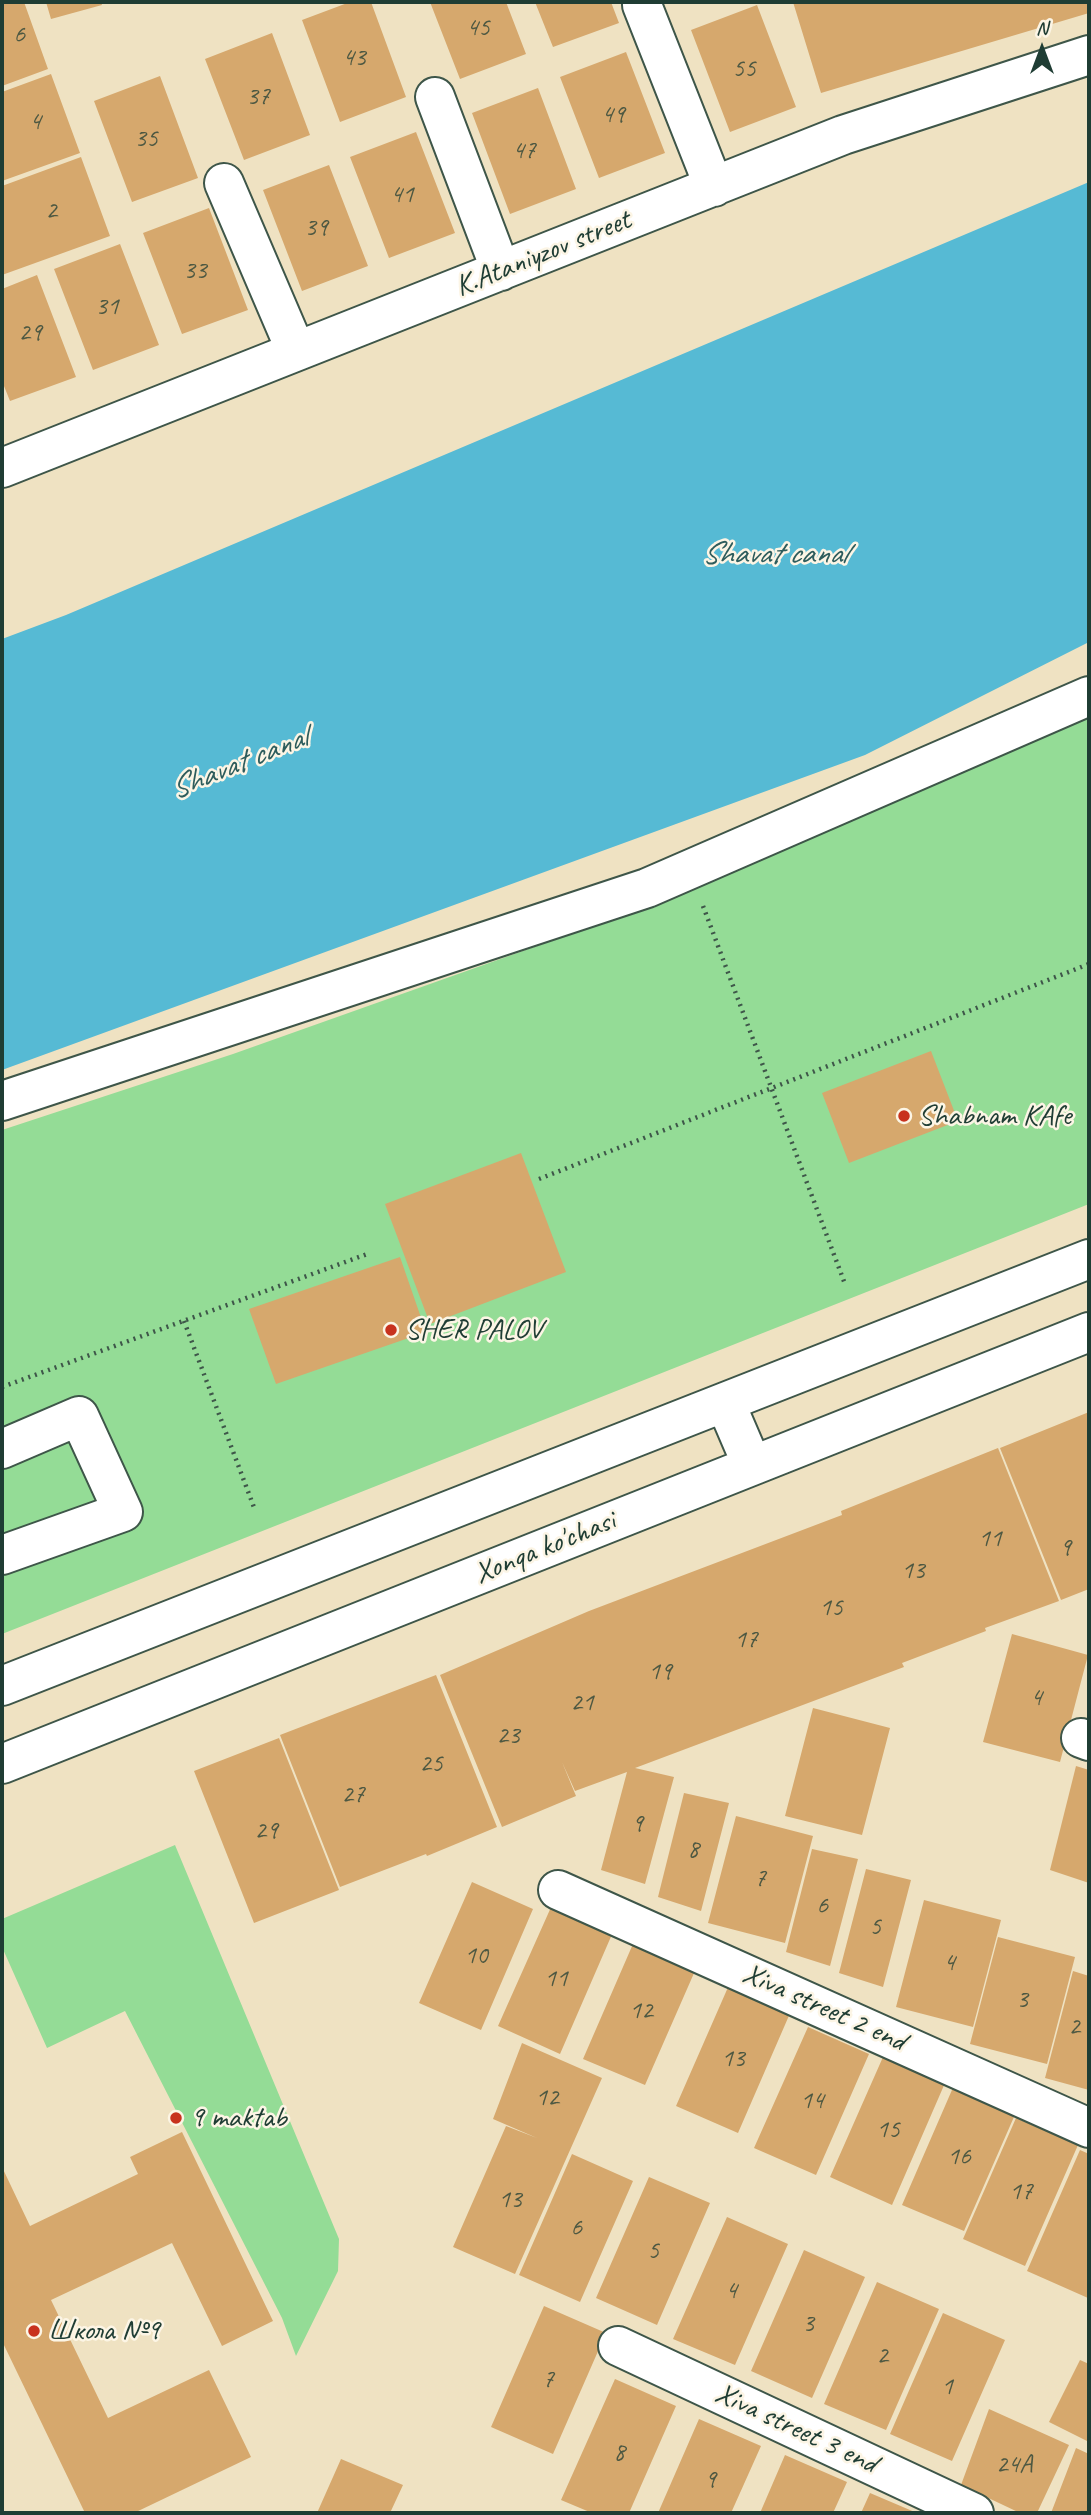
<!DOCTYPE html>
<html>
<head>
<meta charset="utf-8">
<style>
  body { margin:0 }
  #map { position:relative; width:1091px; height:2515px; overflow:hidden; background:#efe2c2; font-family:Caveat,sans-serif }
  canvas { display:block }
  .frame { position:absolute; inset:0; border:4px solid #1f3d34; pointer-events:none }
  .north { position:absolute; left:1007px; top:14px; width:70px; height:70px; -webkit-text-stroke:5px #fcf5e5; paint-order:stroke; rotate:0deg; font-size:19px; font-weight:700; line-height:28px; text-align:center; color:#1f3d34 }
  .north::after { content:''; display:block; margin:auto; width:24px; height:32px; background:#1f3d34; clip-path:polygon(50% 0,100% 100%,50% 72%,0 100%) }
</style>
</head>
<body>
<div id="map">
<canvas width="1091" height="2515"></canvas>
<div class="frame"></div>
<div class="north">N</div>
</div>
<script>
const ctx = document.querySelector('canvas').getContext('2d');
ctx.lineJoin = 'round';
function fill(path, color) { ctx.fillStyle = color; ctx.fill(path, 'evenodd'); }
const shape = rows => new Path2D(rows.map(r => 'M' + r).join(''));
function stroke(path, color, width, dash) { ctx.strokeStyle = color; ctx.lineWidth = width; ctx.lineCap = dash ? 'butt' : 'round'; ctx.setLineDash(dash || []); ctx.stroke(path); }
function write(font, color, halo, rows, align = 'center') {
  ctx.font = font + ' Caveat,sans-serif'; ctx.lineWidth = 5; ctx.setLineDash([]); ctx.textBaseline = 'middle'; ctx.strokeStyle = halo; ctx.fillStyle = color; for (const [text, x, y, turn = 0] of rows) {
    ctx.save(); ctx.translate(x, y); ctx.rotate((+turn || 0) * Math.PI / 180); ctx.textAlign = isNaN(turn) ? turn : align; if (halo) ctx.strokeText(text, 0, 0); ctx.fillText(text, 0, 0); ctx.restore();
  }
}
fill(shape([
  [1089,718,1089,1204,2,1634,2,1130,233,1054,686,893],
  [175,1845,339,2239,338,2271,296,2356,282,2318,125,2011,47,2048,2,1947,2,1919]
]), '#94dc96');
fill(shape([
  [1089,182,1089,642,865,755,2,1070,2,639,66,615]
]), '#56bad4');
fill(shape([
  [2,2,24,2,48,69,2,86],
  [46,2,101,2,102,5,51,19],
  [350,2,371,2,406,97,340,122,302,20],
  [430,2,506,2,526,54,460,79],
  [535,2,611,2,619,23,553,47],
  [793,2,1089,2,1089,13,821,93],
  [757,5,796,107,730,132,691,30],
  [272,33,310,135,244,160,205,59],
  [626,52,665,153,599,178,560,77],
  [51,74,80,153,2,181,2,92],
  [160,76,198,178,132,202,94,101],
  [538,88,576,189,510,214,472,113],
  [416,132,455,233,389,258,350,157],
  [81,157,110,236,2,275,2,186],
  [329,165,368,266,302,291,263,190],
  [209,208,248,310,182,334,143,233],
  [120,244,159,345,93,370,54,269],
  [37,275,76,377,10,401,2,381,2,289],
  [931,1051,958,1121,849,1163,822,1093],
  [521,1153,566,1272,430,1324,385,1204],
  [400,1257,426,1332,276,1384,249,1309],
  [1089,1412,1089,1589,1061,1600,1000,1448],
  [998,1448,1059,1601,985,1628,986,1631,902,1663,904,1667,635,1768,674,1777,645,1884,601,1870,627,1772,575,1791,562,1762,576,1796,502,1827,440,1675,589,1611,842,1515,841,1511],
  [1012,1634,1088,1655,1060,1762,983,1742],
  [436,1675,497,1827,427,1856,426,1854,340,1887,280,1735],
  [813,1708,890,1728,862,1835,785,1816],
  [279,1738,339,1890,254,1923,194,1771],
  [1076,1766,1089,1770,1089,1883,1050,1870],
  [684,1793,729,1803,701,1911,658,1897],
  [736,1816,813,1836,785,1943,708,1923],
  [812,1849,858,1859,830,1966,786,1952],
  [866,1869,911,1880,883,1987,839,1973],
  [472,1882,533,1909,481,2030,419,2003],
  [924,1900,1001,1920,973,2027,896,2007],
  [552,1905,613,1932,560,2054,498,2026],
  [636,1937,698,1964,645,2085,583,2059],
  [998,1937,1075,1957,1047,2064,970,2044],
  [1073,1971,1089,1976,1089,2090,1045,2078],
  [729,1985,791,2011,738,2133,676,2106],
  [808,2027,869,2054,816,2175,754,2148],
  [522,2043,602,2078,515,2274,453,2247,506,2126,537,2138,493,2119],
  [883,2057,945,2083,892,2205,830,2177],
  [955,2083,1017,2110,964,2231,902,2205],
  [1016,2118,1078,2145,1025,2266,963,2239],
  [182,2132,273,2321,222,2346,172,2243,51,2300,108,2418,209,2370,251,2457,134,2513,85,2513,2,2341,2,2167,30,2226,138,2174,130,2157],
  [1080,2150,1089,2154,1088,2298,1027,2271],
  [572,2154,633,2181,580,2302,519,2275],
  [649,2177,710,2203,657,2325,596,2298],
  [727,2217,788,2244,735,2365,673,2339],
  [804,2250,865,2277,812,2398,751,2371],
  [877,2282,939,2309,886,2430,824,2404],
  [544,2306,606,2333,553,2454,491,2427],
  [943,2313,1005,2340,952,2461,890,2434],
  [1080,2360,1089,2364,1089,2442,1049,2422],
  [615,2379,676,2406,629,2513,592,2513,561,2500],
  [989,2409,1069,2445,1037,2513,1020,2513,961,2485],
  [699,2419,761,2446,731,2513,658,2513],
  [1076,2448,1089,2454,1089,2513,1051,2513],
  [785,2455,847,2482,833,2513,760,2513],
  [341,2459,403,2485,390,2513,317,2513],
  [870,2493,917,2513,861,2513]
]), '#d6a86d');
const minor = shape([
  [642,5,714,187],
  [435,97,501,271],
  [224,183,296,351],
  [2,468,843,135,1089,55],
  [2,1101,647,888,1089,696],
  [2,1449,79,1416,123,1512,2,1555],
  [1081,1738,1089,1741],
  [558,1890,1089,2128],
  [618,2346,974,2513]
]);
const major = shape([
  [725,1402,752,1465],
  [2,1686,1089,1259],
  [2,1764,1089,1332]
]);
stroke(minor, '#3e5649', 42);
stroke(major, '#3e5649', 42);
stroke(shape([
  [703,906,845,1284],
  [539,1179,1089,964],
  [184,1321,255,1510],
  [2,1387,370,1253]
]), '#3e5649', 4.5, [2, 5]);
stroke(minor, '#fff', 38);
stroke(major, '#fff', 38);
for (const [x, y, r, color] of [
  [904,1116,7,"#c8321e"],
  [391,1330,7,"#c8321e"],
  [176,2118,7,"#c8321e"],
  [34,2331,7,"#c8321e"]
]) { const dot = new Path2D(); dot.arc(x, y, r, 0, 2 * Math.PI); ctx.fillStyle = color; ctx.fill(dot); stroke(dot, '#fcf5e5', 2.5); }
write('26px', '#4d5842', null, [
  ["45",478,28],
  ["6",19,35],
  ["43",354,58],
  ["55",744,69],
  ["37",258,97],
  ["49",613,115],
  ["4",35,122],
  ["35",146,139],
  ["47",524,151],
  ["41",402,195],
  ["2",51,211],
  ["39",316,228],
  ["33",195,271],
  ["31",107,307],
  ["29",30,333],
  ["11",990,1539],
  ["9",1065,1548],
  ["13",913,1571],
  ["15",831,1608],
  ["17",746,1640],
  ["19",660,1672],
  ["4",1036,1698],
  ["21",582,1703],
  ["23",508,1736],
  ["25",431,1764],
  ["27",353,1795],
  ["9",637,1824],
  ["29",266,1831],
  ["8",693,1850],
  ["7",760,1879],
  ["6",822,1906],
  ["5",875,1927],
  ["10",476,1956],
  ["4",949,1963],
  ["11",556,1979],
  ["3",1022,2000],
  ["12",641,2011],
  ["2",1074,2027],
  ["13",733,2059],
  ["12",547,2098],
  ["14",812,2101],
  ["15",888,2130],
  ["16",959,2157],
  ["17",1021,2192],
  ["13",510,2200],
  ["6",576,2228],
  ["5",653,2251],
  ["4",731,2291],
  ["3",808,2324],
  ["2",882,2356],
  ["7",548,2380],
  ["1",947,2387],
  ["8",619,2453],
  ["24A",1014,2465],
  ["9",710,2480]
]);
write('30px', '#1f3d34', '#fcf5e5', [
  ["K.Ataniyzov street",543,254,-22],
  ["Xonqa ko'chasi",545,1548,-22],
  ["Xiva street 2 end",824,2008,24],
  ["Xiva street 3 end",796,2429,25]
]);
write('30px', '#1f3d34', '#fcf5e5', [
  ["Shabnam KAfe",918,1116],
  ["SHER PALOV",405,1330],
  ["9 maktab",190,2118],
  ["Школа №9",48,2331]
], 'left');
write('italic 32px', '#2d5c5c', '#fcf5e5', [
  ["Shavat canal",774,555],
  ["Shavat canal",239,764,-22]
]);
</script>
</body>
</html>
